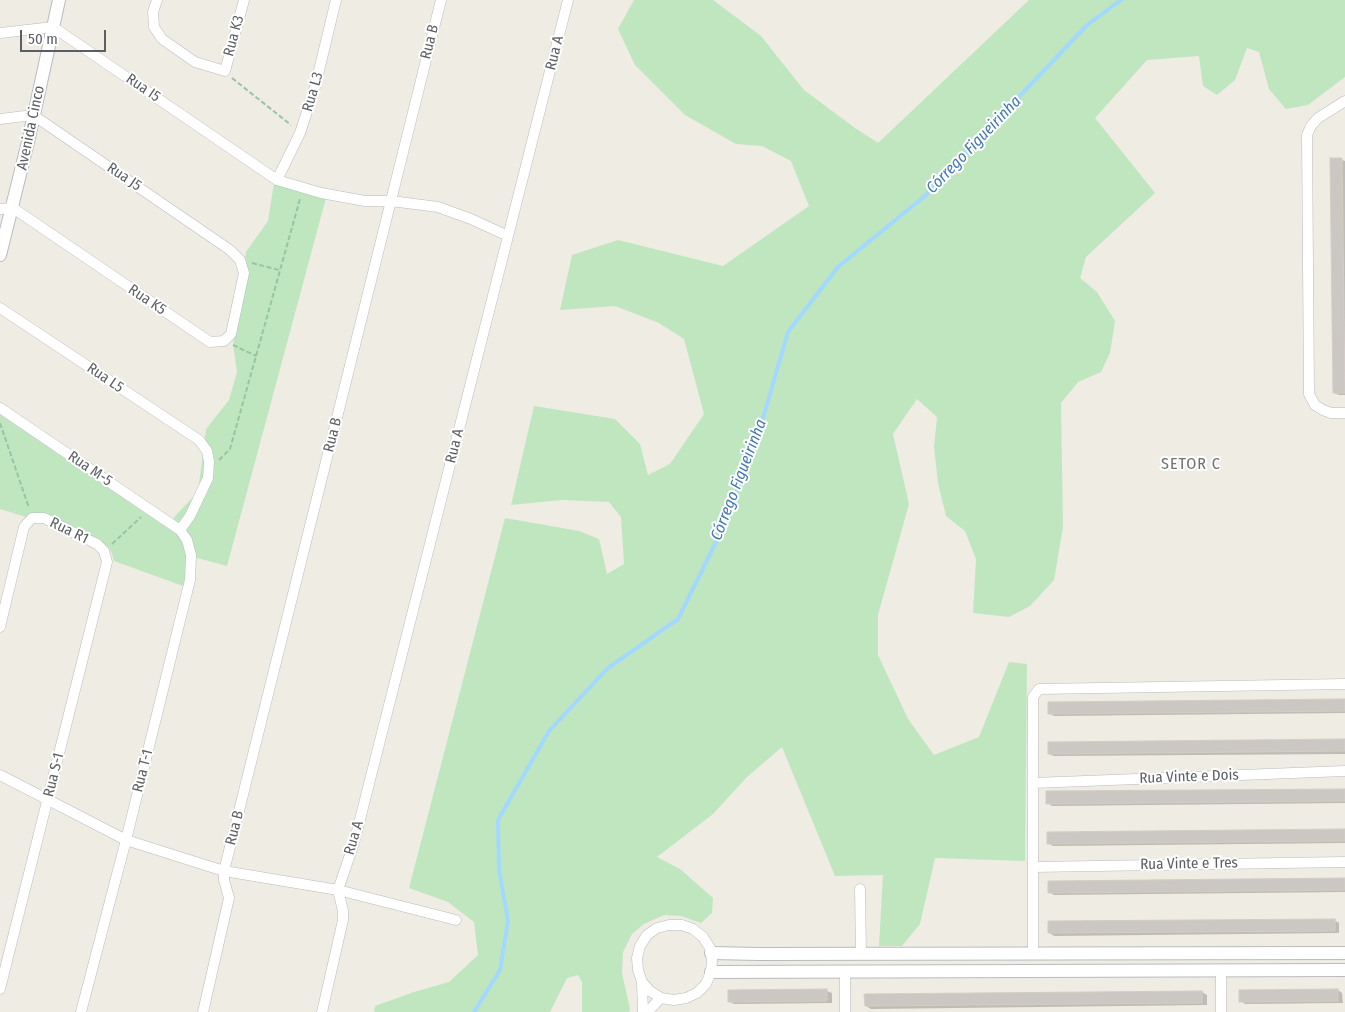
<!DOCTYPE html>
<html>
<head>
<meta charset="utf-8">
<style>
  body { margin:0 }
  #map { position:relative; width:1345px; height:1012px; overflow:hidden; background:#eeece3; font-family:"Fira Sans Condensed",sans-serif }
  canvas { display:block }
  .scale { position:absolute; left:20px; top:30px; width:86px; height:22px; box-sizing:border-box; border:2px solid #5b5f64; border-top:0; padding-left:6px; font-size:15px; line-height:18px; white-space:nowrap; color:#5b5f64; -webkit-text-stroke:4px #fff; paint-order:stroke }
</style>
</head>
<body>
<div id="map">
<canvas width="1345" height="1012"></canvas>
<div class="scale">50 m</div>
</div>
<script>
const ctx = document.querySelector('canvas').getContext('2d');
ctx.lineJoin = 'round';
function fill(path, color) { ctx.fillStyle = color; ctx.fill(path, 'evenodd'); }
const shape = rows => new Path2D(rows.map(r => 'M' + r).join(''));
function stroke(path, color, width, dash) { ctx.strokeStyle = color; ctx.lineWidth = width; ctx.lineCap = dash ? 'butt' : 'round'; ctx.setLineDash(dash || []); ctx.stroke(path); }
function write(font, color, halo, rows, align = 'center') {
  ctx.font = font + ' "Fira Sans Condensed",sans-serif'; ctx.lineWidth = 4; ctx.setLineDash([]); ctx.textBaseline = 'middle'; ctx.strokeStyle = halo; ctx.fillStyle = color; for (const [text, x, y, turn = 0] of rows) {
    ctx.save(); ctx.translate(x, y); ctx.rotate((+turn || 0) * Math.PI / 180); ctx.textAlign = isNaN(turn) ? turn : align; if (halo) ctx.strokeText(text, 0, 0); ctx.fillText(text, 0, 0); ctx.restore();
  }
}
fill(shape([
  [634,0,713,0,761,36,804,90,855,128,878,143,1029,0,1345,0,1345,77,1308,105,1286,109,1269,89,1259,52,1247,48,1235,80,1217,95,1203,86,1199,56,1147,60,1095,118,1155,193,1086,257,1080,278,1097,292,1115,321,1110,353,1101,372,1078,382,1061,403,1063,527,1054,580,1030,606,1009,617,973,613,976,559,965,531,946,516,938,483,934,447,937,417,917,399,893,434,909,504,878,615,878,655,908,719,934,755,979,737,1009,662,1027,664,1025,861,935,858,920,924,902,946,879,946,883,875,835,876,782,747,747,777,713,814,657,857,680,869,713,898,712,913,701,923,681,916,664,915,644,924,632,934,623,952,622,973,630,1009,629,1012,582,1012,582,982,578,975,567,978,550,1012,374,1012,375,1006,414,992,449,982,478,955,474,922,448,902,409,888,505,518,579,531,599,539,607,574,624,564,621,517,609,502,562,500,511,505,534,406,615,419,640,444,648,475,670,464,704,414,684,339,659,323,615,306,560,310,572,255,618,240,723,266,809,206,791,161,762,146,736,144,685,115,635,65,618,29],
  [274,183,326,198,227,566,190,556,183,586,114,561,111,551,107,546,48,514,36,513,26,517,0,509,0,415,169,529,175,516,198,492,206,429,229,400,237,372,233,345,246,252,268,221]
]), '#c0e6c0');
fill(shape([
  [1342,160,1345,161,1345,395,1339,395,1334,393],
  [1345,700,1345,713,1054,716,1049,713],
  [1345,741,1345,754,1054,756,1049,754],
  [1345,790,1345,803,1052,806,1048,803],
  [1345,830,1345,843,1053,846,1048,843],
  [1345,880,1345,892,1054,895,1049,892],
  [1334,920,1339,923,1339,933,1054,936,1050,933],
  [1338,990,1342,993,1343,1003,1245,1004,1241,1001],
  [827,991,832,993,832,1003,734,1004,730,1002],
  [1202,992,1207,995,1207,1005,871,1009,866,1006]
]), '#0003');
stroke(shape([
  [474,1012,500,970,508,921,499,869,498,820,549,731,608,668,678,619,721,532,756,442,788,332,838,267,926,195,1087,25,1121,0]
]), '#a3d8ff', 4);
const building = shape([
  [1330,158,1342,158,1345,393,1333,393,1330,158],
  [1345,699,1345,711,1048,714,1048,702,1345,699],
  [1345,739,1345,751,1048,754,1048,742,1345,739],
  [1345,789,1345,801,1046,804,1046,791,1345,789],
  [1345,829,1345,841,1047,844,1047,832,1345,829],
  [1345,878,1345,890,1048,893,1048,881,1345,878],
  [1335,919,1335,931,1048,933,1048,921,1335,919],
  [827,989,827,1001,728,1002,728,990,827,989],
  [1338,989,1338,1001,1239,1002,1239,990,1338,989],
  [1202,991,1202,1003,865,1006,864,994,1202,991]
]);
fill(building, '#cbc8c3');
stroke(building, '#d3cdc2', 1);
const minor = shape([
  [157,0,153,12,154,27,162,39,195,62,225,71,244,0],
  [0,33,53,27,277,180,321,193,365,201,391,201,438,207,471,219,508,236],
  [1345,101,1318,118,1311,126,1307,135,1309,394,1315,405,1323,410,1331,413,1345,413],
  [0,119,33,115,230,250,240,260,244,273,231,334,224,341,210,342,13,208,0,209],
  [277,180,300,133,315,87,336,0],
  [0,308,199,440,207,451,209,462,208,478,190,516,180,530],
  [0,408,180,530,187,540,191,555,190,580,126,840,81,1012],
  [0,627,24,527,32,518,44,518,97,544,104,551,107,562,0,989],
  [0,775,126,840,224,871,338,890,456,920],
  [1033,783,1345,771],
  [1033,867,1345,862],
  [860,889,861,954],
  [1033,954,1033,697,1039,689,1345,684],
  [1221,970,1221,1012],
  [845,973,845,1012],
  [642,982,650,991,661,998,674,1000,686,998,697,993,706,984,711,972,712,960,710,948,703,937,693,929,682,925,669,925,657,928,647,935,640,946,637,958,638,970,642,982,643,1012],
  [203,1012,229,898,224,880,224,871,441,0],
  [322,1012,343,920,343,911,338,890,354,843,568,0],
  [647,1012,661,998]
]);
const tertiary = shape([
  [0,255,28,142,59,0],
  [711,953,759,954,1345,953],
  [711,972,1345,970]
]);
stroke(minor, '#b8bbc0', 11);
stroke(tertiary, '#b8bbc0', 14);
stroke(shape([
  [232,78,291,125],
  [252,263,279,270],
  [233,345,256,356],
  [0,423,29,508],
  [219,460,230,449,300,199],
  [112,544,141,517]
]), '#97c5a4', 2, [5, 2.5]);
stroke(minor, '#fff', 10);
stroke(tertiary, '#fff', 12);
write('15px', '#5b5f64', '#fff', [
  ["Rua K3",234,36,-75],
  ["Rua B",430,42,-76],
  ["Rua A",555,53,-76],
  ["Rua I5",143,88,34],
  ["Rua L3",313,92,-74],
  ["Avenida Cinco",31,128,-78],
  ["Rua J5",124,177,34],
  ["Rua K5",147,300,34],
  ["Rua L5",105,378,34],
  ["Rua B",333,435,-76],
  ["Rua A",455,446,-76],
  ["Rua M-5",90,469,34],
  ["Rua R1",69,531,26],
  ["Rua T-1",143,771,-76],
  ["Rua S-1",54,775,-76],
  ["Rua Vinte e Dois",1189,777,-2],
  ["Rua B",235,828,-76],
  ["Rua A",354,838,-74],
  ["Rua Vinte e Tres",1189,864,-1]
]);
write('italic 16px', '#4078b1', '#fff', [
  ["Córrego Figueirinha",974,145,-46],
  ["Córrego Figueirinha",739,480,-69]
]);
ctx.letterSpacing = '1px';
write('16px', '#6c7176', '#fff', [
  ["SETOR C",1191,465]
]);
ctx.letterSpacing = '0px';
</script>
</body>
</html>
